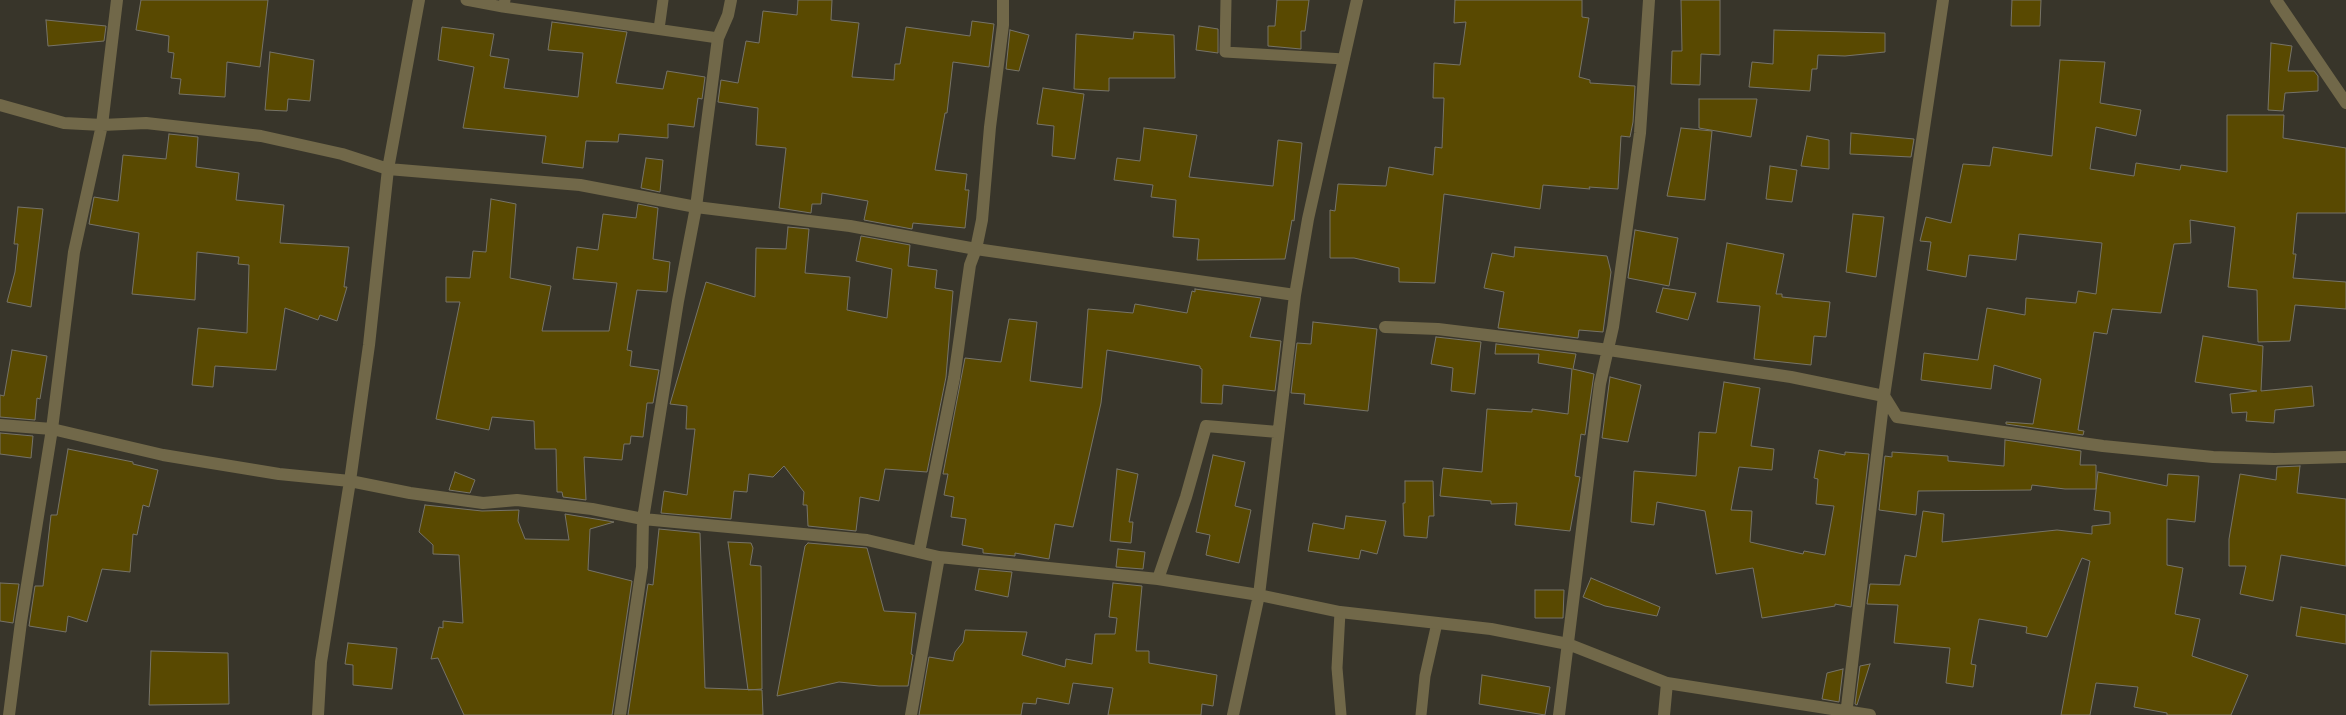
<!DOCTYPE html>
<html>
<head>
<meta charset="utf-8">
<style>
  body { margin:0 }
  canvas { display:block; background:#38352a }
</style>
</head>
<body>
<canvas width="2346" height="715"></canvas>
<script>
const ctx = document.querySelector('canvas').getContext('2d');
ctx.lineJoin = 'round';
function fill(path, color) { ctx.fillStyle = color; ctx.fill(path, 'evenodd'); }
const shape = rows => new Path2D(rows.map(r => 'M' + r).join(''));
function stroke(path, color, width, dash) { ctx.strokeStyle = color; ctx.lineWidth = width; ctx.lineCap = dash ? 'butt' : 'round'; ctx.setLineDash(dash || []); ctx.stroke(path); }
const building = shape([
  [141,0,268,0,260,67,227,62,225,97,179,94,181,79,171,78,174,53,168,52,169,36,136,30,141,0],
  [798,0,832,0,831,20,859,23,852,77,894,80,895,64,900,64,906,27,970,36,972,21,994,24,989,67,953,62,947,113,945,113,935,170,967,174,965,190,969,190,965,228,913,223,912,229,864,220,868,201,822,193,821,204,812,204,811,213,779,208,786,148,756,145,758,108,718,102,721,80,738,83,746,41,759,43,763,11,797,15,798,0],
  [1277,0,1309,0,1305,31,1301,31,1301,49,1268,46,1268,26,1275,26,1277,0],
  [1455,0,1582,0,1582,17,1589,18,1579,77,1590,80,1590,83,1635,86,1633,122,1630,137,1621,136,1618,189,1589,187,1590,189,1543,185,1540,209,1444,194,1435,283,1399,282,1399,268,1354,258,1330,258,1330,210,1335,211,1338,184,1386,186,1389,167,1433,175,1435,147,1442,148,1444,98,1433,98,1434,63,1460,65,1466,22,1454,23,1455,0],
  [1681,0,1720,0,1720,55,1701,54,1700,85,1671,84,1672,51,1682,51,1681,0],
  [2012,0,2041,0,2040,26,2011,26,2012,0],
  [46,20,106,26,104,41,48,46,46,20],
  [552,22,627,32,616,83,663,89,667,71,705,77,702,99,698,98,694,127,668,124,668,138,619,134,618,142,586,141,583,168,542,163,546,136,463,128,474,67,438,60,442,27,494,34,490,56,509,59,504,88,578,97,583,53,548,50,552,22],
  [1199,26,1218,29,1218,53,1196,50,1199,26],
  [1010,30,1029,35,1019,71,1006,69,1010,30],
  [1774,30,1885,33,1885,52,1845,56,1818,55,1817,69,1812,69,1810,91,1749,87,1752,62,1773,64,1774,30],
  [1134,32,1174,35,1175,78,1109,78,1109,91,1074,89,1076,34,1133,39,1134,32],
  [2271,43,2292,46,2288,71,2314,71,2318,76,2318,91,2285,93,2283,111,2268,110,2271,43],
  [270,52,314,60,310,101,288,99,287,111,265,110,270,52],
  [2060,60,2105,62,2100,103,2141,110,2136,136,2096,127,2090,169,2134,176,2136,163,2180,170,2181,165,2227,172,2227,115,2284,115,2283,138,2346,148,2346,213,2297,213,2293,254,2296,254,2293,278,2346,282,2346,309,2295,305,2290,341,2258,342,2257,290,2228,287,2235,227,2190,220,2191,243,2174,244,2161,313,2112,309,2107,334,2094,332,2078,430,2084,431,2083,435,2006,424,2006,422,2033,424,2041,379,1994,365,1991,389,1921,380,1924,353,1978,360,1987,308,2025,315,2026,298,2076,303,2078,291,2096,294,2102,243,2019,234,2016,260,1969,255,1966,277,1927,270,1931,242,1920,241,1926,217,1951,223,1963,164,1990,166,1993,147,2052,156,2060,60],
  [1043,88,1084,94,1075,159,1052,156,1054,126,1037,124,1043,88],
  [1699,99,1757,99,1751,137,1699,128,1699,99],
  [1144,128,1197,135,1189,177,1273,186,1278,140,1302,143,1294,221,1292,220,1285,259,1197,260,1199,239,1173,237,1176,200,1151,197,1153,185,1114,180,1117,158,1140,161,1144,128],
  [1681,128,1712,131,1705,200,1667,196,1681,128],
  [1851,133,1914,139,1911,157,1850,154,1851,133],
  [169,134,198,137,196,167,239,173,236,200,284,205,280,243,349,247,344,287,347,287,337,321,320,315,318,320,285,308,276,370,215,366,213,387,192,385,198,328,247,333,249,265,238,264,239,257,197,252,195,300,132,294,139,233,89,224,94,197,118,201,123,155,166,159,169,134],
  [1807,136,1829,140,1829,169,1801,166,1807,136],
  [646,158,663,160,660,192,641,188,646,158],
  [1770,166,1797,170,1792,202,1766,199,1770,166],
  [491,199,516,204,510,278,551,286,542,331,609,331,617,283,573,279,577,247,598,250,603,214,636,218,638,204,658,208,653,259,670,262,667,292,637,290,627,350,632,351,630,366,659,370,653,403,647,403,643,437,631,436,630,444,624,444,622,460,584,457,586,500,563,497,562,492,557,492,556,449,535,449,534,421,492,417,489,430,436,419,460,302,446,302,446,277,470,278,473,251,486,252,491,199],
  [18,207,43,209,31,307,7,302,15,272,18,244,14,244,18,207],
  [1853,214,1884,217,1876,277,1846,272,1853,214],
  [788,227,809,229,805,273,850,277,847,310,887,318,892,269,856,261,861,236,910,245,908,266,937,270,935,288,953,291,946,377,927,472,885,469,879,501,860,497,856,531,808,526,807,505,803,505,804,492,784,466,773,477,749,474,747,492,734,491,731,519,661,513,664,491,687,495,695,429,686,429,687,406,670,404,706,282,755,297,756,248,786,249,788,227],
  [1635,230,1678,238,1669,286,1628,278,1635,230],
  [1727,243,1784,254,1776,294,1782,294,1782,297,1830,302,1826,337,1814,336,1811,365,1754,359,1760,306,1717,302,1727,243],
  [1515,247,1607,256,1611,272,1603,332,1579,330,1578,338,1498,328,1504,292,1484,288,1492,253,1514,257,1515,247],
  [1663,288,1696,293,1688,320,1656,312,1663,288],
  [1195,289,1261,298,1250,337,1281,341,1275,391,1223,385,1222,404,1201,403,1202,369,1200,368,1200,366,1107,350,1101,403,1073,527,1055,524,1049,559,1015,553,1015,556,983,553,983,549,962,545,966,519,951,517,954,497,944,495,948,474,943,474,965,358,1001,362,1009,319,1037,322,1030,381,1082,388,1088,309,1133,313,1135,304,1187,313,1192,291,1195,292,1195,289],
  [1313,322,1377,329,1368,411,1304,404,1305,394,1291,393,1297,343,1311,344,1313,322],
  [2203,336,2263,346,2261,391,2312,386,2314,406,2275,410,2274,423,2246,421,2247,412,2232,413,2230,394,2257,391,2195,382,2203,336],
  [1436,337,1481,342,1475,394,1451,391,1453,368,1431,364,1436,337],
  [1496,344,1576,354,1573,369,1594,374,1585,435,1581,434,1575,476,1580,477,1570,531,1515,525,1517,503,1491,504,1491,501,1440,496,1443,468,1482,472,1487,409,1532,412,1532,409,1568,414,1572,369,1538,363,1539,354,1495,354,1496,344],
  [12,350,47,356,40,399,37,398,35,420,0,417,0,395,4,396,12,350],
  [1610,377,1641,385,1628,442,1602,438,1610,377],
  [1724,382,1760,388,1751,446,1774,449,1772,470,1739,467,1731,510,1752,511,1750,542,1803,554,1804,551,1825,555,1834,506,1816,504,1818,479,1814,478,1819,450,1845,455,1845,452,1869,454,1851,607,1835,604,1835,606,1762,618,1753,568,1716,574,1705,511,1657,502,1654,525,1631,522,1634,471,1696,476,1699,432,1716,433,1724,382],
  [0,433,33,436,31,458,0,454,0,433],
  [2005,440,2081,451,2080,465,2096,465,2096,489,2065,489,2032,485,2031,490,1918,491,1916,515,1879,510,1885,456,1892,457,1892,452,1948,456,1948,461,2004,466,2005,440],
  [68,449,133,462,133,464,158,470,149,507,143,505,137,535,133,534,130,572,102,569,87,622,68,616,66,632,29,626,35,586,43,586,51,515,57,515,68,449],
  [1213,455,1245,462,1235,506,1251,510,1239,563,1206,555,1210,535,1196,532,1213,455],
  [2300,466,2297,493,2346,499,2346,566,2281,555,2273,601,2240,594,2246,566,2229,566,2229,539,2240,474,2276,480,2277,467,2300,466],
  [1117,469,1138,474,1129,522,1133,522,1131,543,1110,541,1117,469],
  [455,472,475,480,470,493,449,490,455,472],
  [2098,472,2167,486,2168,474,2199,476,2195,522,2167,519,2167,565,2183,568,2175,614,2200,619,2192,656,2248,675,2231,715,2167,715,2167,713,2134,707,2138,687,2096,683,2090,715,2061,715,2090,561,2082,558,2047,637,2026,633,2027,627,1979,619,1971,664,1976,665,1973,687,1946,683,1950,648,1894,643,1898,605,1867,604,1870,584,1900,585,1905,555,1916,557,1923,511,1944,514,1942,542,2057,530,2092,534,2092,526,2110,524,2110,512,2094,510,2098,472],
  [1405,481,1433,481,1434,516,1429,516,1427,538,1404,536,1403,503,1405,503,1405,481],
  [425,505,482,511,519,510,518,521,525,539,569,540,565,514,614,522,590,529,588,570,632,581,612,715,464,715,438,658,431,659,439,627,443,628,443,621,463,623,459,555,433,554,433,545,419,532,425,505],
  [1346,516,1386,521,1377,554,1361,550,1359,559,1308,551,1313,523,1344,529,1346,516],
  [659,529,700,533,705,688,762,690,763,715,628,715,648,584,653,585,659,529],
  [728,542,751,543,753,548,750,565,761,566,762,689,748,690,728,542],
  [808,543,867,548,884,611,916,613,911,654,913,655,908,686,879,686,839,682,777,696,805,546,808,543],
  [1118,549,1145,552,1143,569,1116,567,1118,549],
  [979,569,1012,572,1008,597,975,590,979,569],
  [1591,578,1660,607,1657,616,1605,606,1583,597,1591,578],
  [0,583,19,584,13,623,0,621,0,583],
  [1113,583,1142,586,1136,651,1149,651,1149,663,1217,675,1213,706,1202,704,1201,715,1108,715,1113,688,1073,683,1069,704,1037,698,1036,704,1023,703,1021,715,919,715,929,657,953,661,955,652,963,642,965,630,1027,632,1022,655,1065,667,1066,659,1092,664,1095,634,1115,634,1117,618,1109,617,1113,583],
  [1535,590,1564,590,1563,618,1535,618,1535,590],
  [2301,607,2346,615,2346,644,2296,636,2301,607],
  [348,643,397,648,392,689,353,685,353,665,345,664,348,643],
  [151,651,228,653,229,704,149,705,151,651],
  [1870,664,1857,705,1855,704,1860,666,1870,664],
  [1843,669,1839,702,1822,699,1827,673,1843,669],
  [1482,675,1550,687,1545,715,1479,704,1482,675]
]);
fill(building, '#594901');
stroke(building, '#767367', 1);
stroke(shape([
  [466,0,503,7,505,0],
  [1226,0,1225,52,1344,59],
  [503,7,718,38],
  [659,29,663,0],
  [1340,612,1337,668,1341,715],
  [1421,715,1425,676,1437,623]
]), '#716849', 11);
stroke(shape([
  [2276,0,2346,103],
  [0,105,64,123,102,125,146,123,261,136,342,154,388,169,580,185,696,207,850,226,976,249,1295,295],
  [1385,327,1438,329,1609,350,1791,377,1884,396,1897,417,2103,446,2213,457,2274,459,2346,457],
  [0,425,52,429,163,455,279,474,350,481,410,493,483,503,517,500,592,509,643,519,867,540,939,557,1158,579,1259,595,1340,612,1491,629,1568,644,1667,683,1870,715],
  [919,552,954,378,970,265,976,249,982,220,990,127,1003,25,1003,0],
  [1158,579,1186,497,1206,426,1278,432],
  [9,715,21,622,52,429,74,252,102,125,117,0],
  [318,715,321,662,350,481,369,345,388,169,419,0],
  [620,715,642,567,643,519,678,301,696,207,718,38,728,15,731,0],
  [911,715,939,557],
  [1233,715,1259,595,1295,295,1308,219,1357,0],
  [1559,715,1600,384,1613,327,1640,133,1649,0],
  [1664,715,1667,683],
  [1846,715,1884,396,1943,0]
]), '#716849', 12);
</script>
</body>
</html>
